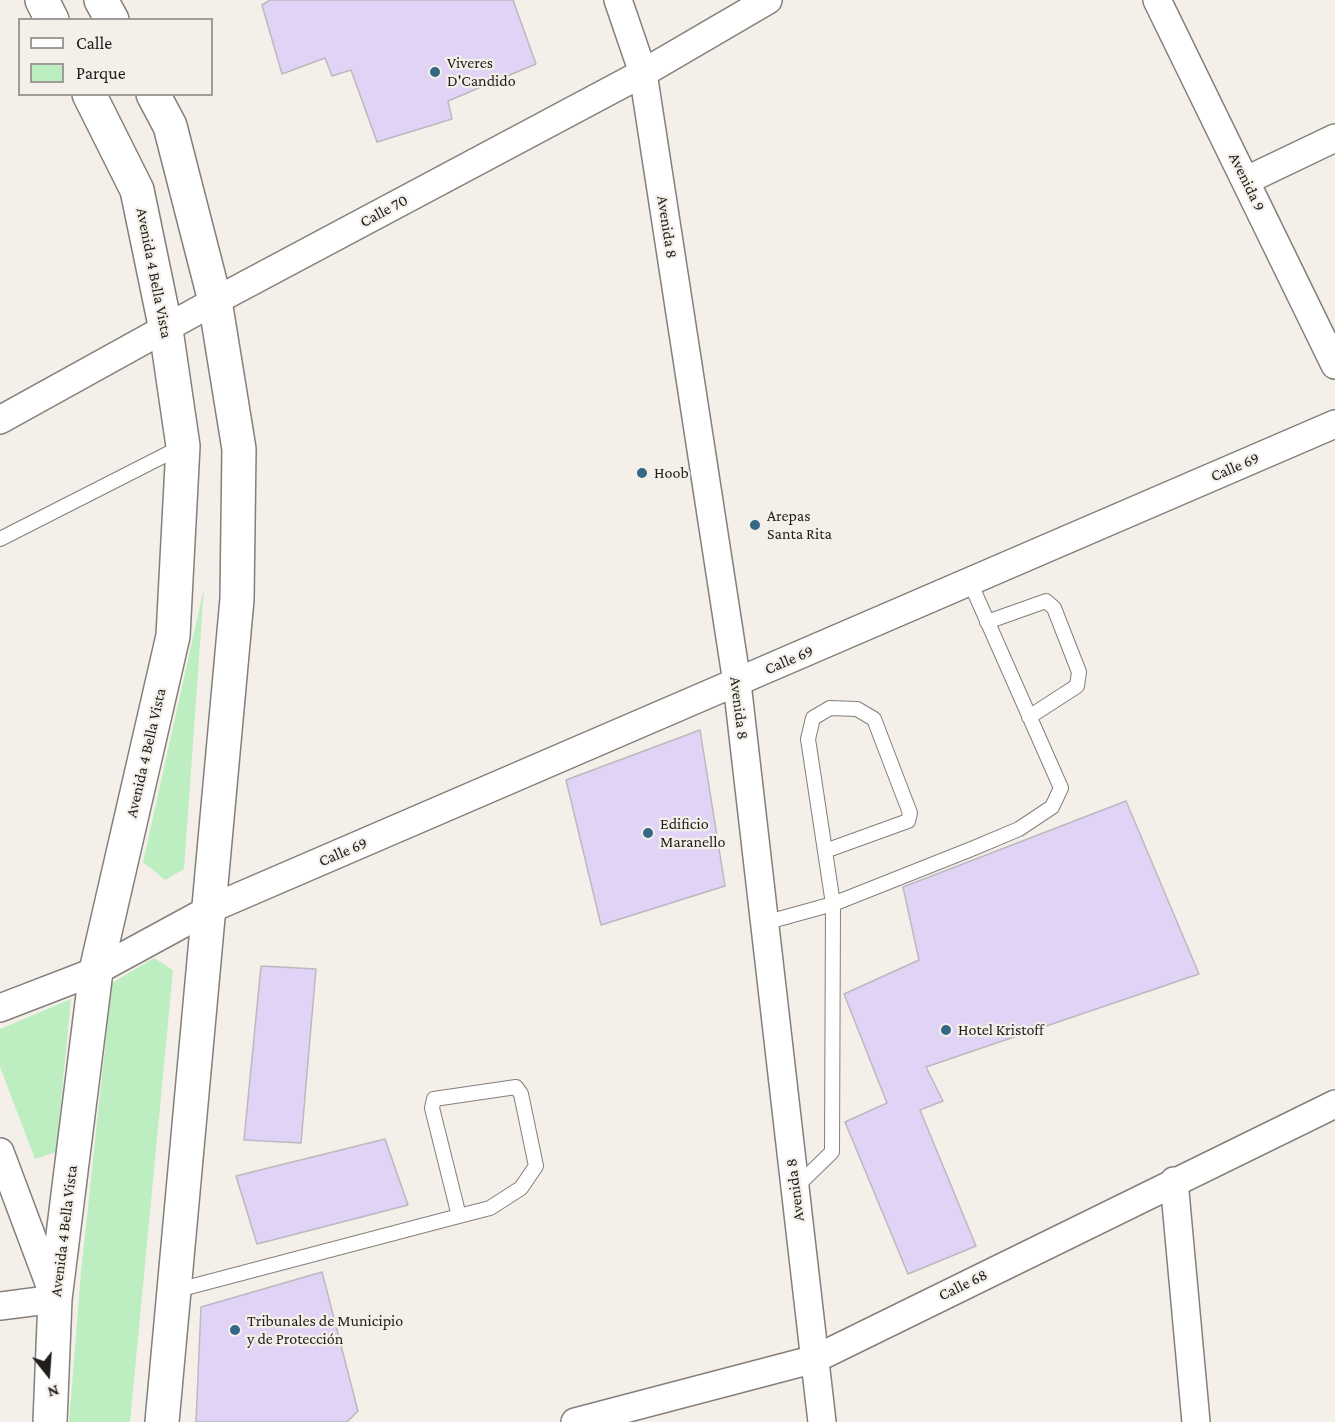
<!DOCTYPE html>
<html>
<head>
<meta charset="utf-8">
<style>
  body { margin:0 }
  #map { position:relative; width:1335px; height:1422px; overflow:hidden; background:#f4efe9; font-family:"Crimson Pro",serif }
  canvas { display:block }
  .legend { position:absolute; left:18px; top:18px; width:195px; height:78px; box-sizing:border-box; background:#f4efe9; border:2px solid #9f9b97; margin:0; padding:8px 10px; list-style:none; font-size:18px; color:#201e1c }
  .legend li { display:flex; align-items:center; gap:12px; height:30px }
  .legend b { width:30px; border:2px solid #9f9b97 }
  .north { position:absolute; left:18px; top:1344px; width:60px; height:60px; -webkit-text-stroke:4px #f4efe9; paint-order:stroke; rotate:163deg; font-size:16px; font-weight:700; line-height:24px; text-align:center; color:#201e1c }
  .north::after { content:''; display:block; margin:auto; width:21px; height:27px; background:#201e1c; clip-path:polygon(50% 0,100% 100%,50% 72%,0 100%) }
</style>
</head>
<body>
<div id="map">
<canvas width="1335" height="1422"></canvas>
<ul class="legend">
<li><b style="height:8px;background:#fff"></b>Calle</li>
<li><b style="height:16px;background:#bdeec1"></b>Parque</li>
</ul>
<div class="north">N</div>
</div>
<script>
const ctx = document.querySelector('canvas').getContext('2d');
ctx.lineJoin = 'round';
function fill(path, color) { ctx.fillStyle = color; ctx.fill(path, 'evenodd'); }
const shape = rows => new Path2D(rows.map(r => 'M' + r).join(''));
function stroke(path, color, width, dash) { ctx.strokeStyle = color; ctx.lineWidth = width; ctx.lineCap = dash ? 'butt' : 'round'; ctx.setLineDash(dash || []); ctx.stroke(path); }
function write(font, color, halo, rows, align = 'center') {
  ctx.font = font + ' "Crimson Pro",serif'; ctx.lineWidth = 4.5; ctx.setLineDash([]); ctx.textBaseline = 'middle'; ctx.strokeStyle = halo; ctx.fillStyle = color; for (const [text, x, y, turn = 0] of rows) {
    ctx.save(); ctx.translate(x, y); ctx.rotate((+turn || 0) * Math.PI / 180); ctx.textAlign = isNaN(turn) ? turn : align; if (halo) ctx.strokeText(text, 0, 0); ctx.fillText(text, 0, 0); ctx.restore();
  }
}
fill(shape([
  [204,588,184,869,165,880,143,862],
  [154,958,173,970,130,1422,69,1422,81,1272,112,983],
  [71,999,56,1152,35,1159,0,1067,0,1029]
]), '#bdeec1');
const building = shape([
  [270,0,513,0,536,64,448,101,452,119,377,142,351,70,332,76,325,58,282,74,262,5,270,0],
  [700,730,725,886,601,925,566,780,700,730],
  [1126,801,1199,974,926,1067,943,1101,920,1110,976,1246,908,1274,845,1122,887,1103,844,994,919,960,903,887,1126,801],
  [261,966,316,969,301,1143,244,1140,261,966],
  [385,1139,408,1205,257,1244,236,1176,385,1139],
  [322,1272,358,1411,347,1422,196,1422,201,1307,322,1272]
]);
fill(building, '#e0d3f5');
stroke(building, '#bbb9c0', 1.5);
const service = shape([
  [0,539,181,447],
  [987,622,1046,601,1054,608,1079,672,1077,686,1029,717],
  [764,923,833,904,974,848,1019,829,1052,807,1061,788,970,582],
  [795,1188,832,1152,833,904,808,739,813,718,830,708,857,709,874,719,910,813,908,821,825,851],
  [174,1291,459,1216,490,1208,521,1188,536,1166,521,1094,516,1087,434,1099,432,1108,459,1216]
]);
const minor = shape([
  [618,0,643,73,737,683,822,1422],
  [1157,0,1335,365],
  [1247,180,1335,138],
  [0,420,215,301,643,73,768,0],
  [0,1008,96,971,210,909,1335,424],
  [0,1152,55,1299,0,1306],
  [1174,1181,1196,1422],
  [575,1422,815,1359,1335,1104]
]);
const tertiary = shape([
  [42,0,52,20],
  [101,0,112,20],
  [153,94,170,126,215,301,239,449,237,599,162,1422],
  [50,1422,55,1299,96,971,173,636,183,446,166,330,137,190,89,94]
]);
stroke(service, '#847f7a', 16);
stroke(minor, '#847f7a', 30);
stroke(tertiary, '#847f7a', 36);
stroke(service, '#fff', 14);
stroke(minor, '#fff', 27);
stroke(tertiary, '#fff', 33);
for (const [x, y, r, color] of [
  [435,72,6,"#346884"],
  [642,473,6,"#346884"],
  [755,525,6,"#346884"],
  [648,833,6,"#346884"],
  [946,1030,6,"#346884"],
  [235,1330,6,"#346884"]
]) { const dot = new Path2D(); dot.arc(x, y, r, 0, 2 * Math.PI); ctx.fillStyle = color; ctx.fill(dot); stroke(dot, '#f4efe9', 2); }
write('16px', '#201e1c', '#f4efe9', [
  ["Viveres",447,63],
  ["D'Candido",447,81],
  ["Hoob",654,473],
  ["Arepas",767,516],
  ["Santa Rita",767,534],
  ["Edificio",660,824],
  ["Maranello",660,842],
  ["Hotel Kristoff",958,1030],
  ["Tribunales de Municipio",247,1321],
  ["y de Protección",247,1339]
], 'left');
write('16px', '#201e1c', '#f4efe9', [
  ["Avenida 9",1247,182,64],
  ["Calle 70",384,211,-28],
  ["Avenida 8",667,227,81],
  ["Avenida 4 Bella Vista",154,273,79],
  ["Calle 69",1235,467,-23],
  ["Calle 69",789,660,-23],
  ["Avenida 8",739,708,83],
  ["Avenida 4 Bella Vista",146,753,-77],
  ["Calle 69",343,852,-23],
  ["Avenida 8",795,1190,-97],
  ["Avenida 4 Bella Vista",64,1231,-83],
  ["Calle 68",963,1285,-26]
]);
</script>
</body>
</html>
